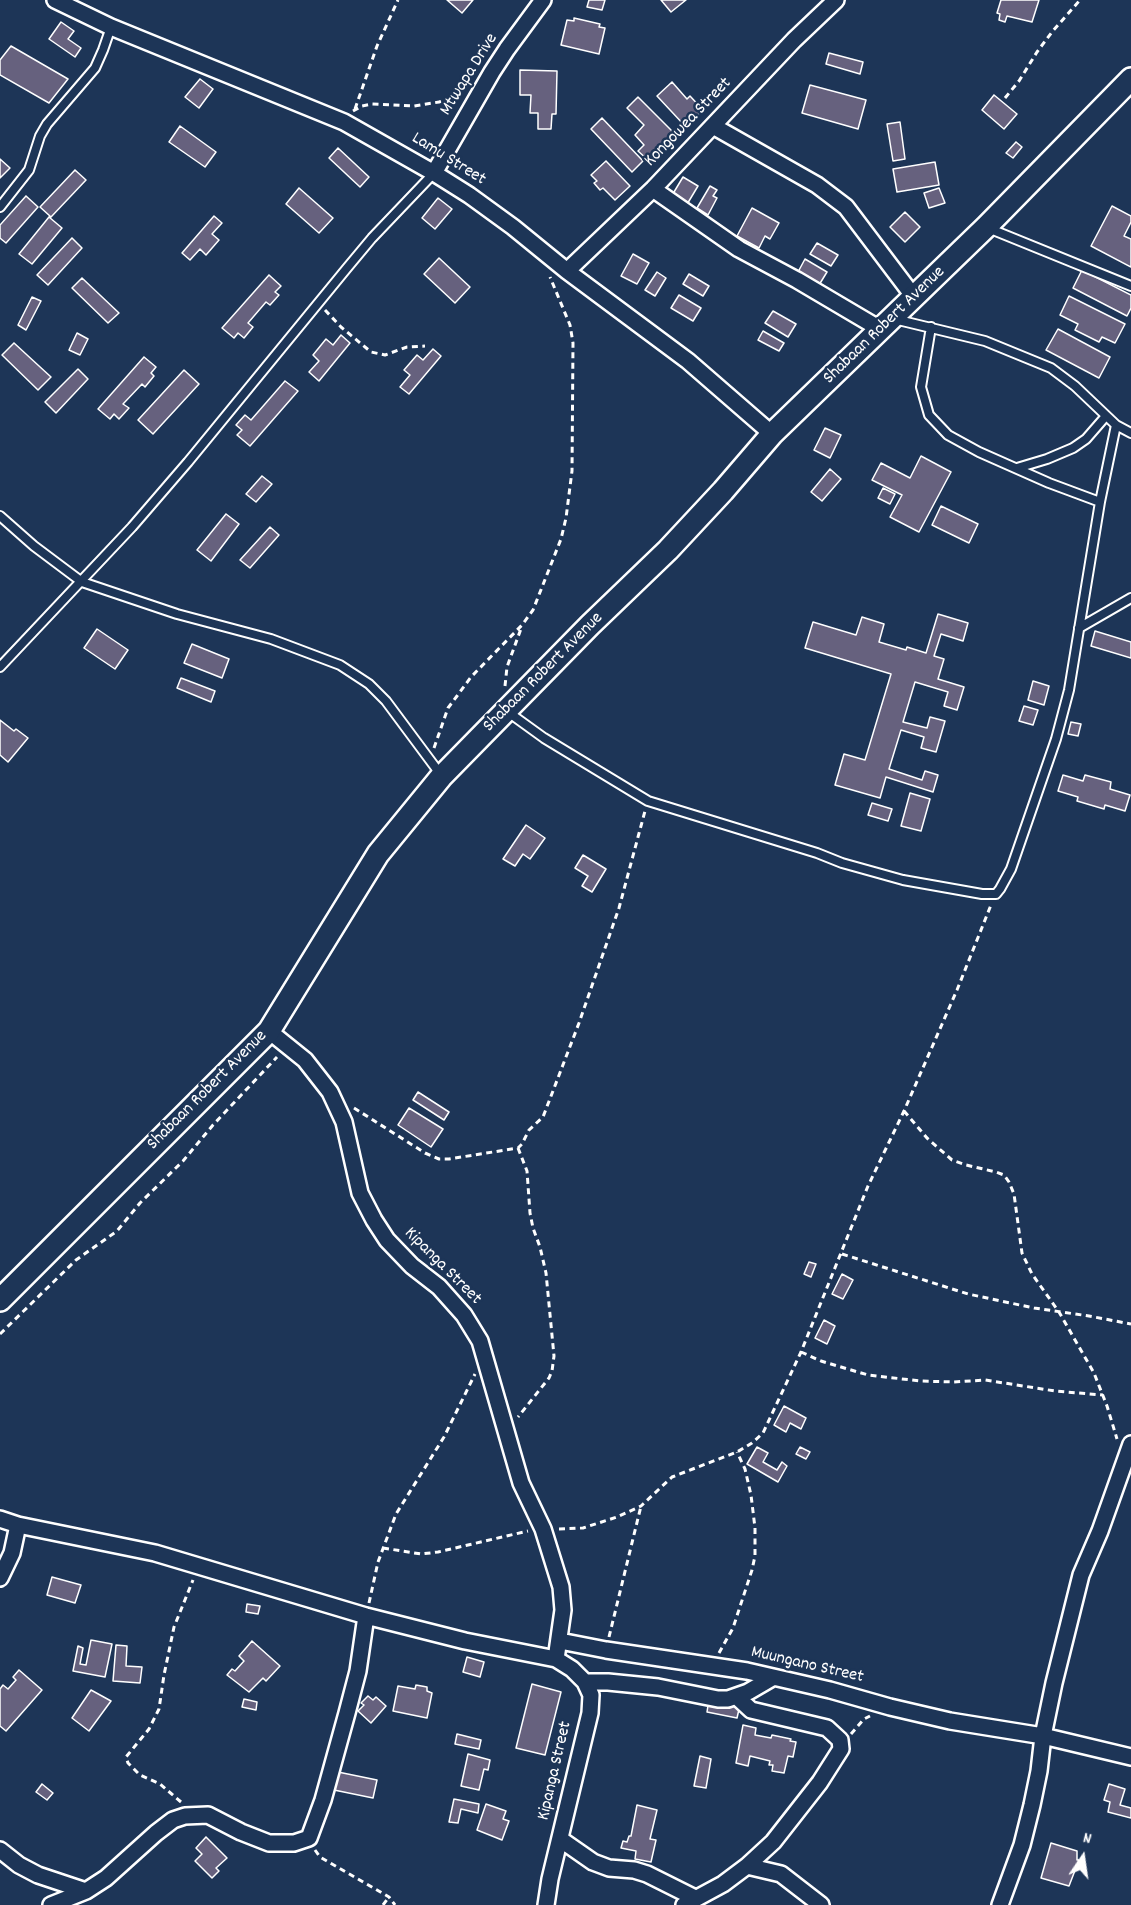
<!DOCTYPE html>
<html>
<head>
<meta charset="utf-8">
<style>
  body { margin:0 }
  #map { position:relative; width:1131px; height:1905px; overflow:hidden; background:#1d3557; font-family:Dekko,sans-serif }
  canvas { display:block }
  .north { position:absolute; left:1053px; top:1827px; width:60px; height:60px; -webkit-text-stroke:4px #1d3557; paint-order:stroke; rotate:13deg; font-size:16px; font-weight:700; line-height:24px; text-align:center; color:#fff }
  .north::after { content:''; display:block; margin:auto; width:21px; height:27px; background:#fff; clip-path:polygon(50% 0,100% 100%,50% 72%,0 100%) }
</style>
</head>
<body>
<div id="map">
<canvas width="1131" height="1905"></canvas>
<div class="north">N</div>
</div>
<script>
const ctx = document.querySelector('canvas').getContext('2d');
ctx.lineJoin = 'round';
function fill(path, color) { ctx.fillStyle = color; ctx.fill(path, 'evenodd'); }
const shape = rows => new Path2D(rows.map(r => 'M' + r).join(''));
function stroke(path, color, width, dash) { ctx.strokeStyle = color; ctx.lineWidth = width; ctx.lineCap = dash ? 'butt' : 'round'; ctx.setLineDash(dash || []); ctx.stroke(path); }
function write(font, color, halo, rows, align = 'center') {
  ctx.font = font + ' Dekko,sans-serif'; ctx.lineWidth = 5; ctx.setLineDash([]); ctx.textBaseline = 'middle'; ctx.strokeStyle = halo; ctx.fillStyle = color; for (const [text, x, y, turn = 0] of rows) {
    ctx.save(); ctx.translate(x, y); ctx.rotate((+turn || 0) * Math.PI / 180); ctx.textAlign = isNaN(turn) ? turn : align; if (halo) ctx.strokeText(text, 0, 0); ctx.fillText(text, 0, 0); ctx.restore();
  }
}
const building = shape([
  [447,0,473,0,462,13,447,0],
  [589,0,605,0,602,10,587,7,589,0],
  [661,0,686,0,671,12,661,0],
  [1001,0,1039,0,1032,22,1007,16,1005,22,999,20,1000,14,997,13,1001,0],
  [574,18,600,24,599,27,605,28,599,54,561,45,567,20,574,21,574,18],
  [61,22,74,31,68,39,81,48,75,57,49,39,61,22],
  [11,46,68,79,49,103,0,75,0,60,11,46],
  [829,53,863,62,860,74,826,64,829,53],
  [520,70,557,71,556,114,552,114,551,129,538,129,538,113,530,113,531,95,520,95,520,70],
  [200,79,213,89,199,108,185,97,200,79],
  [672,82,687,99,690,96,703,110,685,126,657,96,672,82],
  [810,85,866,100,858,129,802,113,810,85],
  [994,95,1017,114,1004,129,982,110,994,95],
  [638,97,675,134,648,160,638,151,644,145,635,135,644,125,627,108,638,97],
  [602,118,643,161,632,172,591,129,602,118],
  [900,122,905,159,893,161,887,124,900,122],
  [180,126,216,152,205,167,169,142,180,126],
  [1016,142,1022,147,1013,158,1006,153,1016,142],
  [338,148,369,177,360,187,329,158,338,148],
  [0,159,10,168,0,178,0,159],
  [606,161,630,186,615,200,603,188,600,190,594,183,597,181,591,175,606,161],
  [935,162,939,185,897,192,893,169,935,162],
  [75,170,86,180,51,217,40,207,75,170],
  [683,177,698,186,686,206,671,197,683,177],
  [710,186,717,190,713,196,717,198,708,215,697,208,710,186],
  [299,188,333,218,319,233,286,204,299,188],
  [939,188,945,203,929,208,924,193,939,188],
  [26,196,38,207,6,243,0,238,0,225,26,196],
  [438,198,452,209,435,229,422,218,438,198],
  [1112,206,1131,216,1131,222,1124,236,1131,239,1131,267,1091,246,1112,206],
  [752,208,779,223,770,239,765,236,759,248,737,236,752,208],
  [905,212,920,227,905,242,890,227,905,212],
  [214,216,222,223,212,234,219,240,206,255,200,249,190,260,182,253,214,216],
  [49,217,62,228,32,264,19,254,49,217],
  [72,238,82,248,48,285,37,275,72,238],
  [817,243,838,255,831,266,810,254,817,243],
  [633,254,649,263,637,284,621,276,633,254],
  [439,258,470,287,455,303,424,274,439,258],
  [805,259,827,272,819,285,798,272,805,259],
  [1082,270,1131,295,1131,308,1127,316,1073,288,1082,270],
  [657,272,666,278,655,296,645,290,657,272],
  [689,274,709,286,703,296,683,284,689,274],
  [269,275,281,286,275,292,279,295,270,305,266,302,248,323,253,327,244,338,238,333,234,338,222,328,269,275],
  [82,278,119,313,108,323,72,288,82,278],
  [679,295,701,308,693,321,671,308,679,295],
  [1069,296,1125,324,1115,343,1102,337,1099,342,1075,330,1078,324,1060,315,1069,296],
  [32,297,41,301,26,330,18,325,32,297],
  [773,311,796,324,788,337,765,323,773,311],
  [1058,329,1110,357,1099,378,1046,350,1058,329],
  [763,331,784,343,779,351,758,340,763,331],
  [77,333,88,339,80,355,69,350,77,333],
  [341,335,350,343,319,381,309,372,319,361,313,355,326,339,333,345,341,335],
  [14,343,51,377,38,390,2,355,14,343],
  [433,349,441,356,409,394,400,387,410,375,404,370,417,355,423,360,433,349],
  [144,357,156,367,151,373,154,376,145,387,142,384,123,404,129,408,119,419,114,414,110,419,98,409,144,357],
  [78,369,88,379,56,413,45,402,78,369],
  [184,370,199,384,153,434,138,420,184,370],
  [285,381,298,391,250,446,237,435,242,430,236,425,245,415,251,420,285,381],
  [825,428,841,435,830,458,814,450,825,428],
  [921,456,951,472,919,532,890,517,902,495,872,480,881,463,910,478,921,456],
  [830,469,841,479,822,501,811,492,830,469],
  [262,476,272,484,256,502,246,494,262,476],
  [883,488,895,494,890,504,878,498,883,488],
  [941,506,978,524,969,543,932,525,941,506],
  [226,514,239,524,211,561,197,550,226,514],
  [270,527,279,535,250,568,240,560,270,527],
  [938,614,968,623,963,641,941,634,934,656,944,659,938,679,964,687,957,710,944,706,948,692,915,682,903,722,927,728,930,717,945,721,936,752,921,748,924,737,901,730,889,769,922,780,925,771,938,775,933,792,886,777,880,798,835,785,844,754,865,760,891,674,805,648,813,622,856,635,862,617,884,624,879,642,906,650,907,647,926,653,938,614],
  [97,629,128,650,115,669,84,648,97,629],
  [1095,631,1131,642,1131,658,1091,646,1095,631],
  [192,644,229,659,222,678,184,663,192,644],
  [181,678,215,691,211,702,177,688,181,678],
  [1033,681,1049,686,1044,705,1028,700,1033,681],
  [1024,706,1038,710,1033,725,1019,721,1024,706],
  [0,720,14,731,16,729,28,738,8,762,0,755,0,720],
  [1071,722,1081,724,1078,736,1068,734,1071,722],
  [1063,775,1083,781,1085,775,1111,782,1110,789,1130,795,1125,811,1105,805,1104,809,1077,801,1078,797,1058,791,1063,775],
  [910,793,930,799,921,831,901,826,910,793],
  [872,803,892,809,888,821,868,815,872,803],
  [526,825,545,838,530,859,523,854,515,866,503,859,526,825],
  [583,855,606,869,592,892,582,886,588,876,575,868,583,855],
  [418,1092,449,1112,444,1120,413,1100,418,1092],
  [409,1108,443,1129,431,1147,398,1125,409,1108],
  [809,1262,816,1264,811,1277,804,1274,809,1262],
  [842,1274,853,1280,843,1299,832,1294,842,1274],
  [824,1320,835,1326,827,1344,815,1338,824,1320],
  [784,1406,806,1418,801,1429,790,1423,786,1432,774,1425,784,1406],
  [757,1447,768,1453,763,1462,777,1470,782,1462,787,1466,778,1482,747,1464,757,1447],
  [800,1447,810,1452,806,1459,796,1454,800,1447],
  [52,1577,81,1585,75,1603,47,1595,52,1577],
  [247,1604,260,1606,258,1614,246,1612,247,1604],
  [91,1640,112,1644,105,1677,73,1671,78,1646,83,1648,80,1664,86,1665,91,1640],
  [252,1641,280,1666,266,1681,263,1678,249,1692,227,1675,232,1669,235,1671,244,1661,239,1656,252,1641],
  [116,1645,127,1646,126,1666,142,1667,140,1683,113,1681,116,1645],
  [467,1657,484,1662,480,1677,463,1672,467,1657],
  [19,1670,42,1690,6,1731,0,1726,0,1689,3,1685,8,1689,16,1680,13,1677,19,1670],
  [532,1684,561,1692,545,1755,516,1748,532,1684],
  [416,1685,427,1687,427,1691,432,1693,427,1718,393,1711,398,1686,415,1689,416,1685],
  [91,1690,111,1701,89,1731,72,1718,91,1690],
  [368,1696,373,1700,376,1697,386,1706,371,1723,358,1711,364,1705,361,1703,368,1696],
  [244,1699,257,1702,256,1710,242,1707,244,1699],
  [709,1699,740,1705,737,1718,707,1712,709,1699],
  [743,1725,756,1728,755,1735,771,1738,772,1735,791,1739,790,1741,796,1742,793,1757,788,1756,784,1773,772,1771,773,1765,769,1765,770,1761,750,1756,748,1766,736,1763,743,1725],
  [457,1734,481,1740,479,1749,455,1744,457,1734],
  [468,1754,490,1760,488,1770,484,1769,479,1790,461,1786,468,1754],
  [700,1756,711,1759,706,1788,694,1786,700,1756],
  [338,1772,377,1780,373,1798,334,1790,338,1772],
  [42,1784,53,1793,47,1800,36,1792,42,1784],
  [1109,1784,1125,1789,1120,1805,1131,1808,1131,1818,1108,1812,1110,1802,1104,1800,1109,1784],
  [454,1799,479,1804,478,1813,461,1809,458,1823,449,1822,454,1799],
  [486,1804,506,1811,503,1819,509,1821,502,1840,477,1830,486,1804],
  [637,1805,657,1810,650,1839,656,1840,651,1862,635,1859,636,1851,621,1848,623,1841,627,1842,629,1836,631,1836,637,1805],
  [206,1837,227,1858,216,1868,219,1871,212,1878,195,1861,202,1854,196,1848,206,1837],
  [1051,1843,1077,1851,1077,1860,1079,1860,1069,1886,1041,1878,1051,1843]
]);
fill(building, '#66617e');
stroke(building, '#fff', 1.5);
const lane = shape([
  [0,207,29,170,40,136,47,124,95,68,103,50,111,27],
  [988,228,1131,286],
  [894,319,985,341,1051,368,1075,386,1116,425,1131,433],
  [931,327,921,387,929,415,948,435,979,452,1049,483,1100,502],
  [1017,468,1047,459,1073,448,1086,439,1106,416],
  [0,516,34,546,82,582,177,614,271,639,340,665,369,684,386,701,441,775],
  [1079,628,1131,598],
  [0,667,132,527,188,462,347,268,372,238,434,173],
  [508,712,544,738,648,801,817,853,842,863,903,880,982,894,996,894,1000,889,1011,869,1056,739,1069,690,1100,502,1116,425]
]);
const street = shape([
  [55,0,111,27,344,122,434,173,469,195,513,227,567,271,688,361,772,434],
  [713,126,817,185,846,207,914,297],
  [434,173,492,72,507,49,543,0],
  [653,189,739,249,797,280,880,329],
  [567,271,653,189,794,40,836,0],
  [269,1031,305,1060,330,1092,344,1122,360,1193,374,1220,387,1240,412,1266,439,1287,464,1315,480,1341,521,1483,543,1529,561,1587,563,1610,556,1659],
  [0,1519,18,1525,155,1553,366,1616,465,1641,556,1659,572,1669,585,1682,591,1695,590,1713,550,1879,546,1905],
  [0,1578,12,1553,18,1525],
  [560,1641,606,1650,747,1671,830,1690,890,1707,950,1721,1043,1736,1131,1757],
  [585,1682,608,1682,658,1687,718,1699,728,1699,748,1692,772,1678],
  [560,1839,593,1862,609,1868,634,1870,647,1874,695,1898],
  [0,1850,19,1865,38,1875,86,1891],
  [747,1866,781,1874,821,1905],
  [51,1905,86,1891,106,1878,156,1833,173,1820,185,1816,208,1815,241,1832,269,1843,294,1843,309,1838,323,1800,347,1713,358,1671,366,1616],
  [684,1905,723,1884,747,1866,773,1842,820,1782,841,1749,840,1740,827,1728,751,1710,737,1697],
  [1000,1905,1022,1845,1032,1805,1039,1771,1043,1736,1054,1683,1081,1575,1100,1531,1131,1444]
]);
const secondary = shape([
  [0,1300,269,1031,378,854,441,777,590,625,668,550,723,491,772,434,986,227,1131,79]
]);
stroke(lane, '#fff', 12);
stroke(street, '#fff', 20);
stroke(secondary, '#fff', 26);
stroke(shape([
  [1005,98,1019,81,1037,52,1052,32,1080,0],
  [355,109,377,46,398,0],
  [353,111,362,106,372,104,414,106,439,102,462,94],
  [325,310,341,327,371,352,385,355,407,347,425,346],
  [505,686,507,667,522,626],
  [434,748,448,708,457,696,471,677,522,625,533,610,561,539,566,518,572,471,573,343,570,325,550,277],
  [354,1108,425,1153,439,1159,449,1159,518,1148,522,1144,529,1130,543,1117,579,1023,619,908,645,811],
  [904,1111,927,1138,952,1160,966,1165,996,1172,1004,1175,1009,1182,1014,1194,1022,1253,1032,1274,1059,1312,1094,1373,1107,1406,1117,1439],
  [518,1148,527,1171,530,1213,533,1228,540,1247,546,1273,554,1356,552,1371,549,1378,518,1417],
  [842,1254,968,1294,1034,1308,1089,1316,1131,1324],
  [0,1334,76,1260,117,1231,140,1203,183,1161,213,1125,277,1057],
  [801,1352,821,1361,868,1375,920,1381,954,1382,985,1380,1055,1391,1103,1395],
  [559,1529,583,1528,617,1517,641,1506,672,1477,737,1452,752,1443,763,1433,801,1352,868,1186,904,1111,957,990,991,905],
  [383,1548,421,1554,438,1552,528,1531],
  [369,1603,378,1562,396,1514,444,1437,475,1374],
  [609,1637,641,1506],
  [719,1653,733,1628,752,1570,755,1556,755,1528,751,1495,745,1469,737,1452],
  [851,1734,864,1719,870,1716],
  [181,1802,160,1784,140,1775,128,1763,126,1757,149,1729,159,1709,164,1675,174,1627,193,1580],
  [315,1850,320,1857,389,1897,395,1905],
  [383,1905,389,1897]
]), '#fff', 3, [6, 4.5]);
stroke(lane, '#1d3557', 8);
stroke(street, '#1d3557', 15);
stroke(secondary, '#1d3557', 21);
write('18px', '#fff', '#1d3557', [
  ["Mtwapa Drive",470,75,-58],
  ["Kongowea Street",689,123,-46],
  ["Lamu Street",448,160,32],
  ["Shabaan Robert Avenue",885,326,-44],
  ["Shabaan Robert Avenue",544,673,-45],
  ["Shabaan Robert Avenue",208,1091,-45],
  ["Kipanga Street",442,1267,45],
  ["Muungano Street",807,1666,13],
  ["Kipanga Street",556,1771,-77]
]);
</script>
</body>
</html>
